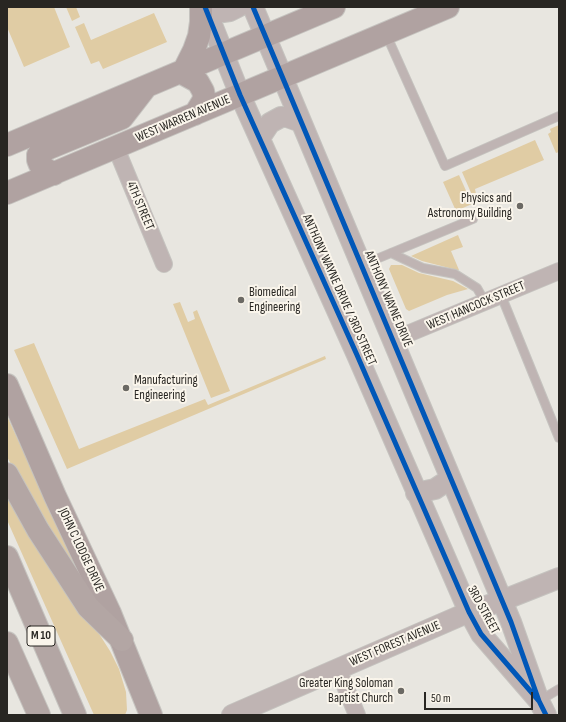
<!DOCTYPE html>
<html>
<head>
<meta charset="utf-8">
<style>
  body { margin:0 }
  #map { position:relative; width:566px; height:722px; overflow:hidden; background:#e8e6e0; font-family:"Sofia Sans Condensed",sans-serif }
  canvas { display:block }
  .frame { position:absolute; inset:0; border:8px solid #282622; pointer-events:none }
  .scale { position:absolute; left:424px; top:692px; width:109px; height:18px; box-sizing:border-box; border:2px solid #282622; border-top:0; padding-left:5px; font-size:12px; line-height:14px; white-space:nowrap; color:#282622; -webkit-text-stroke:3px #faf5eb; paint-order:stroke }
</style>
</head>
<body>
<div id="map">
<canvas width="566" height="722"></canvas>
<div class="frame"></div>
<div class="scale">50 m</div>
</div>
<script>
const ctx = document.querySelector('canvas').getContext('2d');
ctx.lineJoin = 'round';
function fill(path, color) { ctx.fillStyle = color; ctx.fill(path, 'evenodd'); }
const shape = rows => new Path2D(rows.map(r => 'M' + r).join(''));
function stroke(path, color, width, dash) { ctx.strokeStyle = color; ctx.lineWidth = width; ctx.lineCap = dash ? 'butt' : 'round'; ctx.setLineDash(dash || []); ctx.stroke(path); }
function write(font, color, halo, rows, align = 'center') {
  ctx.font = font + ' "Sofia Sans Condensed",sans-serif'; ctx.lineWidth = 4; ctx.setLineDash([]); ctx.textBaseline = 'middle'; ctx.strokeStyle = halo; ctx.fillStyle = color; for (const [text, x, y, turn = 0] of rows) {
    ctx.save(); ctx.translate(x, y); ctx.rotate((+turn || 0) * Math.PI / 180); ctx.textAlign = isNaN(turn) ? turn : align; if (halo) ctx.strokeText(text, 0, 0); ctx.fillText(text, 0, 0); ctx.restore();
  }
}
fill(shape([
  [7,7,54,7,70,47,24,67,7,27],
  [66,7,76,7,80,17,72,21],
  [154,13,167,42,103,69,99,61,91,64,75,27,84,23,91,40],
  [559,125,559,152,556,153,548,134,551,132,550,129],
  [535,140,544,160,475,189,476,194,472,195,462,172],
  [459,175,472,204,456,211,443,182],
  [458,235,463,247,451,251,459,270,457,270,422,261,411,256],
  [391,265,402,265,419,273,453,281,468,289,447,295,409,311,406,309,389,269],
  [180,302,188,322,195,319,193,312,197,310,230,391,211,398,173,304],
  [34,343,79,449,205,399,208,405,325,356,326,359,67,469,14,350],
  [7,416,86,587,49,531,7,457],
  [7,489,110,651,119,669,126,692,127,710,125,715,94,715,7,520]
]), '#e0cca4');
const service = shape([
  [386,34,445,166,559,116],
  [391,253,423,268,455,274,477,288,485,302],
  [362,265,473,219],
  [501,295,559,438],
  [539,701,559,689]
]);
const minor = shape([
  [116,148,164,264],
  [393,340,559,271],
  [338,669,357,715]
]);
const tertiary = shape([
  [205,7,240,95,357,355,469,612,481,634,539,701],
  [205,7,216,12,223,12,230,11,238,7],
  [253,7,511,622,539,701,546,715],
  [260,138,270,123,281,117,287,117,301,122],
  [416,493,435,489,450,479],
  [232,715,469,612,501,601,559,578]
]);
const primary = shape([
  [184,70,194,50,199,36,201,22,201,7],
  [180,72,198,82,203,91,204,96,203,101,195,114],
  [7,145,334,7],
  [54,174,46,169,40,165,38,160,38,155,42,151,122,118,146,87],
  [7,193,448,7],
  [7,385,55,496,110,613,151,715]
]);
const motorway = shape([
  [7,474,38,530,88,607,122,640],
  [7,557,75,715],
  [7,643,39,715]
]);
stroke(service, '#c5c3bf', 10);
stroke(minor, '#c5c3bf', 18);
stroke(tertiary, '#c5c3bf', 22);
stroke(primary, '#c5c3bf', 24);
stroke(motorway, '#c5c3bf', 24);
stroke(service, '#bfb4b3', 8);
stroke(minor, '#bfb4b3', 16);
stroke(tertiary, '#bfb4b3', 20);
stroke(primary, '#b0a2a1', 22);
stroke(motorway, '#b3a6a4', 22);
stroke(shape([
  [205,7,240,95,357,355,469,612,481,634,539,701],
  [253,7,511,622,539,701,546,715]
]), '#0057b8', 5);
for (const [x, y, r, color] of [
  [520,206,4,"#6b6964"],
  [241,300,4,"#6b6964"],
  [126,388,4,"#6b6964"],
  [401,691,4,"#6b6964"]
]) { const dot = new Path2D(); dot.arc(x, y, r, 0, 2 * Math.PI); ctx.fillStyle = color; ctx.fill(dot); stroke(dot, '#faf5eb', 1.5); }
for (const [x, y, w] of [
  [41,636,28]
]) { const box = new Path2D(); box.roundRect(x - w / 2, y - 10, w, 20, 3); ctx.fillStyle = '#faf5eb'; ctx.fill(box); stroke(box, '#282622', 1); }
write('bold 12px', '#282622', null, [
  ["M 10",41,636]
]);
write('13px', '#282622', '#faf5eb', [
  ["WEST WARREN AVENUE",183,119,-23],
  ["4TH STREET",140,206,67],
  ["ANTHONY WAYNE DRIVE / 3RD STREET",339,290,66],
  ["ANTHONY WAYNE DRIVE",388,299,67],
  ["WEST HANCOCK STREET",476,306,-23],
  ["JOHN C LODGE DRIVE",81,550,65],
  ["3RD STREET",483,610,61],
  ["WEST FOREST AVENUE",395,644,-23]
]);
write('13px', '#282622', '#faf5eb', [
  ["Physics and",512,199],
  ["Astronomy Building",512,214],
  ["Biomedical",249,293,"left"],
  ["Engineering",249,308,"left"],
  ["Manufacturing",134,381,"left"],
  ["Engineering",134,396,"left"],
  ["Greater King Soloman",393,684],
  ["Baptist Church",393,699]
], 'right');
</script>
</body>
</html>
